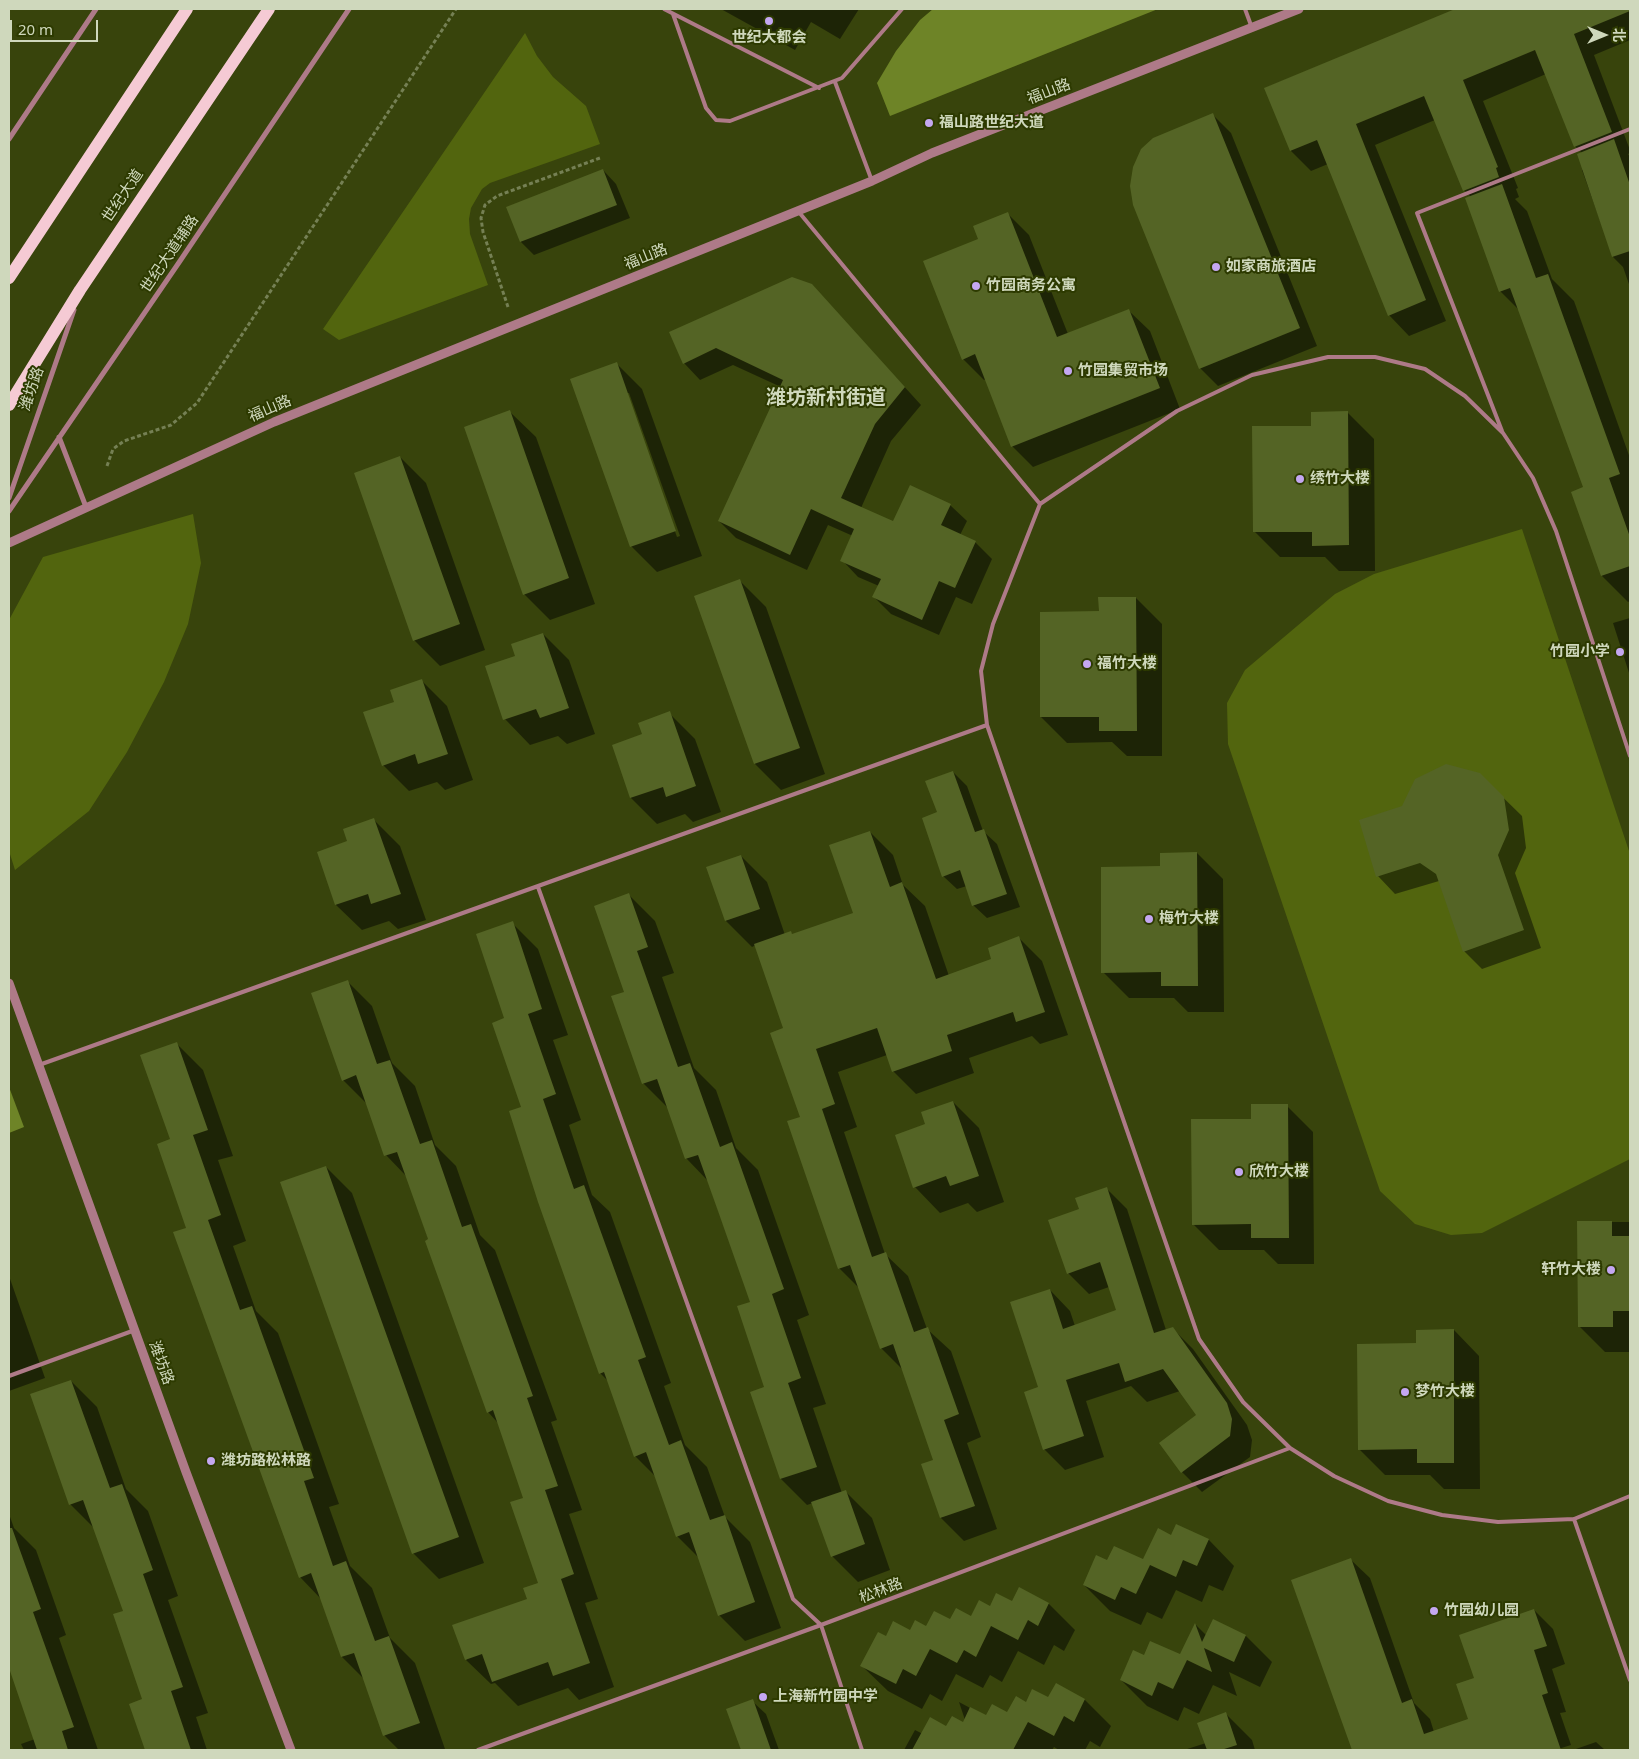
<!DOCTYPE html>
<html>
<head>
<meta charset="utf-8">
<style>
  body { margin:0 }
  #map { position:relative; width:1639px; height:1759px; overflow:hidden; background:#38440c; font-family:"Noto Sans","Noto Sans SC",sans-serif }
  canvas { display:block }
  .frame { position:absolute; inset:0; border:10px solid #cfd8bc; pointer-events:none }
  .north { position:absolute; left:1579px; top:10px; width:50px; height:50px; -webkit-text-stroke:4px #2d3a00; paint-order:stroke; rotate:90deg; font-size:14px; font-weight:700; line-height:20px; text-align:center; color:#cfd8bc }
  .north::after { content:''; display:block; margin:auto; width:18px; height:22px; background:#cfd8bc; clip-path:polygon(50% 0,100% 100%,50% 72%,0 100%) }
  .scale { position:absolute; left:10px; top:20px; width:88px; height:22px; box-sizing:border-box; border:2px solid #cfd8bc; border-top:0; padding-left:6px; font-size:15px; line-height:18px; white-space:nowrap; color:#cfd8bc; -webkit-text-stroke:4px #2d3a00; paint-order:stroke }
</style>
</head>
<body>
<div id="map">
<canvas width="1639" height="1759"></canvas>
<div class="frame"></div>
<div class="north">北</div>
<div class="scale">20 m</div>
</div>
<script>
const ctx = document.querySelector('canvas').getContext('2d');
ctx.lineJoin = 'round';
function fill(path, color) { ctx.fillStyle = color; ctx.fill(path, 'evenodd'); }
const shape = rows => new Path2D(rows.map(r => 'M' + r).join(''));
function stroke(path, color, width, dash) { ctx.strokeStyle = color; ctx.lineWidth = width; ctx.lineCap = dash ? 'butt' : 'round'; ctx.setLineDash(dash || []); ctx.stroke(path); }
function write(font, color, halo, rows, align = 'center') {
  ctx.font = font + ' "Noto Sans","Noto Sans SC",sans-serif'; ctx.lineWidth = 4; ctx.setLineDash([]); ctx.textBaseline = 'middle'; ctx.strokeStyle = halo; ctx.fillStyle = color; for (const [text, x, y, turn = 0] of rows) {
    ctx.save(); ctx.translate(x, y); ctx.rotate((+turn || 0) * Math.PI / 180); ctx.textAlign = isNaN(turn) ? turn : align; if (halo) ctx.strokeText(text, 0, 0); ctx.fillText(text, 0, 0); ctx.restore();
  }
}
fill(shape([
  [525,33,537,56,553,77,586,106,600,144,490,183,482,189,471,208,469,219,470,234,488,285,339,340,323,329],
  [193,514,201,563,188,624,164,682,127,752,89,811,15,870,9,851,9,620,43,557],
  [1522,529,1630,854,1630,1159,1482,1233,1451,1235,1415,1224,1380,1191,1228,744,1227,703,1245,670,1335,594,1374,574]
]), '#52650e');
fill(shape([
  [933,9,1158,9,890,116,877,83,896,51,920,20],
  [9,1087,24,1127,9,1133]
]), '#6e8427');
fill(shape([
  [721,9,859,9,840,39,811,22,795,50],
  [1458,9,1630,9,1630,40,1594,55,1630,150,1630,153,1628,154,1630,157,1630,287,1623,267,1613,257,1582,170,1584,169,1582,153,1575,146,1546,74,1483,101,1518,188,1516,189,1519,197,1515,199,1527,211,1552,279,1574,301,1630,458,1630,601,1628,602,1602,576,1572,493,1585,488,1520,311,1500,291,1471,197,1464,190,1435,120,1375,145,1446,321,1409,336,1389,315,1328,164,1311,171,1291,151,1265,88],
  [1213,115,1231,133,1317,346,1218,386,1200,368],
  [603,170,616,184,630,218,534,255,521,242,508,207],
  [1008,214,1029,235,1068,334,1128,310,1150,331,1180,409,1033,467,1012,446,986,379,984,380,963,359,980,240],
  [812,285,921,405,891,441,861,508,894,523,950,505,967,521,960,535,975,542,992,559,972,604,956,597,939,635,891,614,874,597,879,586,858,577,842,560,853,536,828,525,807,570,736,538,719,521,781,387,733,365,700,380,684,363],
  [616,363,642,389,702,556,657,572,631,546],
  [626,393,629,393,680,536,677,537],
  [510,412,536,437,595,604,550,620,524,594],
  [1348,413,1374,439,1375,571,1339,571,1325,557,1280,557,1254,531,1312,427],
  [400,457,426,483,485,650,440,666,414,640],
  [740,581,766,607,825,774,781,790,755,764,696,597],
  [1136,598,1162,624,1162,756,1127,756,1112,742,1067,743,1041,717,1100,612],
  [1630,618,1630,676,1613,623],
  [543,634,569,660,595,734,567,744,558,736,530,745,505,719,517,656],
  [421,680,447,706,473,780,445,790,437,782,409,791,383,765],
  [669,713,695,739,721,812,693,822,685,814,657,824,631,798,613,746,644,735],
  [953,772,967,786,983,831,997,844,1020,907,987,918,973,905,967,886,957,889,943,876,938,813],
  [1479,774,1522,816,1526,848,1515,873,1541,948,1482,969,1464,951,1439,881,1395,894,1378,876],
  [374,820,400,846,426,920,398,929,389,921,362,930,336,905,348,842],
  [870,832,893,855,903,885,925,906,949,976,993,960,1019,938,1042,961,1068,1035,1040,1044,1032,1036,969,1058,974,1073,916,1094,893,1071,887,1055,838,1072,857,1127,844,1132,885,1254,908,1276,927,1329,951,1351,981,1437,967,1443,997,1529,964,1541,941,1518,923,1465,935,1460,903,1370,881,1348,860,1289,839,1268,801,1118,785,1029,756,945,752,947,726,921,708,867,741,856,767,882,785,935,791,933,793,935,854,914],
  [1197,853,1223,879,1224,1012,1188,1012,1174,998,1129,998,1103,972,1161,868],
  [629,895,655,921,674,973,662,977,694,1068,716,1090,736,1148,758,1170,809,1315,797,1320,826,1404,813,1408,842,1493,846,1492,872,1518,890,1570,858,1582,832,1556,813,1503,807,1505,781,1479,751,1303,708,1181,686,1158,668,1108,643,1083,626,993],
  [512,923,538,949,568,1035,553,1040,581,1120,569,1125,592,1195,610,1212,671,1383,664,1386,685,1445,707,1467,725,1517,750,1542,781,1628,745,1641,719,1615,700,1559,677,1536,656,1477,635,1456,608,1381,600,1373,522,1108,506,1019],
  [348,982,372,1006,392,1063,415,1086,435,1145,456,1166,480,1235,495,1250,557,1420,551,1422,582,1510,569,1514,598,1599,585,1603,614,1687,579,1700,568,1688,518,1706,495,1683,491,1684,466,1660,528,1599,539,1584,525,1498,498,1423,488,1412,407,1177,386,1155,368,1105,343,1080],
  [177,1044,203,1070,233,1156,218,1160,246,1241,233,1246,256,1311,278,1333,339,1504,329,1507,350,1566,372,1588,390,1638,415,1663,445,1749,399,1750,385,1736,364,1679,342,1657,321,1599,300,1577,188,1228,171,1140],
  [953,1102,979,1128,1004,1202,977,1212,968,1203,940,1213,915,1187,927,1125],
  [1287,1106,1313,1132,1314,1264,1278,1264,1264,1250,1219,1250,1193,1224,1252,1120],
  [326,1167,352,1193,484,1563,439,1579,413,1553],
  [1106,1188,1127,1209,1166,1330,1172,1328,1193,1349,1247,1425,1252,1440,1250,1457,1202,1492,1182,1472,1198,1415,1180,1391,1147,1402,1131,1386,1086,1401,1104,1457,1065,1470,1044,1449,1039,1388,1050,1290,1070,1311,1075,1326,1118,1311,1109,1287,1089,1294,1068,1273,1080,1210],
  [1578,1222,1630,1222,1630,1352,1605,1352,1579,1326],
  [9,1276,45,1378,9,1391],
  [1454,1330,1479,1356,1480,1489,1444,1489,1430,1475,1385,1475,1359,1449,1418,1345],
  [71,1381,97,1407,126,1489,148,1511,178,1596,168,1600,208,1713,196,1717,207,1750,146,1750,130,1705,144,1700,124,1612,95,1529,70,1504],
  [9,1514,14,1528,36,1550,66,1635,59,1638,98,1750,24,1750,21,1744,35,1739,9,1664,9,1653,13,1652,9,1641],
  [1177,1525,1209,1540,1234,1566,1223,1591,1209,1585,1202,1602,1176,1590,1162,1619,1147,1612,1141,1625,1110,1611,1084,1585,1144,1561,1171,1537],
  [1351,1560,1370,1578,1414,1703,1430,1719,1434,1732,1469,1720,1475,1679,1534,1610,1553,1629,1565,1664,1552,1669,1566,1712,1560,1713,1571,1745,1555,1750,1353,1750,1293,1580],
  [1013,1603,1049,1604,1075,1630,1064,1651,1054,1645,1044,1665,1018,1651,1002,1682,990,1675,983,1688,956,1674,942,1701,930,1694,922,1709,888,1691,862,1666,887,1638,951,1621,971,1618,990,1608],
  [1196,1625,1207,1636,1246,1636,1272,1662,1260,1687,1229,1672,1237,1696,1213,1685,1199,1714,1184,1707,1178,1721,1147,1706,1121,1680,1144,1657,1181,1656],
  [1056,1685,1085,1700,1111,1726,1100,1747,1090,1741,1085,1750,1059,1750,1054,1747,1052,1750,904,1750,915,1730,923,1734,967,1726,959,1702,987,1717,1008,1714,1026,1703,1049,1699],
  [752,1701,766,1714,779,1750,742,1750,728,1710],
  [1226,1714,1252,1740,1255,1750,1184,1750,1206,1743],
  [1596,1742,1605,1750,1573,1750]
]), '#0007');
fill(shape([
  [1455,9,1630,9,1630,11,1574,34,1612,132,1574,147,1535,50,1463,80,1498,167,1496,168,1499,177,1463,191,1424,96,1356,124,1426,300,1388,316,1317,140,1290,151,1264,88],
  [1213,113,1300,328,1199,369,1133,205,1130,186,1133,167,1141,149,1153,138],
  [1614,139,1630,185,1630,251,1612,257,1577,154],
  [603,169,617,205,520,242,506,207],
  [1502,184,1536,278,1548,274,1620,474,1609,478,1630,537,1630,566,1601,576,1571,492,1583,487,1510,288,1499,292,1465,198],
  [1008,212,1057,337,1129,309,1160,388,1011,447,975,354,962,360,923,261,978,239,973,226],
  [792,277,812,284,905,387,875,424,841,498,893,521,910,485,951,504,941,525,976,541,955,588,939,581,922,620,872,597,881,579,840,561,854,529,811,509,790,555,718,521,783,380,716,348,683,364,669,332],
  [617,362,676,531,630,547,570,379],
  [510,410,569,578,523,595,464,427],
  [1348,411,1349,545,1312,546,1312,532,1253,532,1252,426,1311,426,1311,412],
  [400,456,460,624,413,641,354,473],
  [740,579,800,748,754,764,694,596],
  [1098,597,1136,597,1137,731,1099,731,1099,717,1040,717,1040,612,1099,611],
  [543,633,569,708,540,718,536,709,503,720,485,666,515,656,511,644],
  [422,679,448,754,418,764,415,754,382,766,363,712,394,702,390,690],
  [670,711,696,786,666,797,663,787,630,798,612,745,642,734,638,723],
  [1446,764,1480,773,1504,797,1509,830,1498,855,1524,930,1463,952,1436,874,1420,863,1376,877,1359,820,1402,806,1415,779],
  [953,771,975,832,984,829,1007,894,972,906,960,870,942,877,922,818,937,812,925,781],
  [374,818,401,894,371,904,368,894,335,905,317,852,347,841,343,829],
  [870,831,890,887,902,882,936,979,991,959,988,948,1019,936,1045,1012,1016,1022,1013,1012,947,1035,952,1051,892,1072,877,1028,816,1049,835,1104,822,1109,872,1257,886,1252,914,1332,928,1327,959,1414,944,1420,975,1506,940,1518,921,1464,933,1460,893,1344,880,1349,850,1265,838,1269,787,1121,800,1117,770,1033,783,1028,754,944,791,931,792,934,853,913,829,845],
  [1197,852,1198,986,1161,986,1161,972,1101,973,1101,867,1160,866,1160,853],
  [741,855,760,909,725,921,706,867],
  [629,893,648,947,637,951,678,1067,690,1063,720,1147,732,1142,784,1289,772,1294,801,1378,788,1383,817,1467,780,1479,750,1392,764,1387,737,1306,750,1302,718,1211,698,1155,685,1159,657,1079,642,1084,611,996,624,992,594,906],
  [513,921,542,1009,528,1014,556,1094,543,1099,574,1189,584,1185,646,1357,638,1360,669,1445,681,1440,710,1520,725,1515,755,1602,718,1616,689,1532,676,1537,646,1452,634,1457,604,1372,599,1374,538,1202,509,1111,521,1107,492,1023,504,1018,476,934],
  [348,980,377,1064,390,1060,420,1144,432,1140,462,1227,471,1224,533,1396,527,1398,558,1486,545,1490,574,1574,561,1579,590,1663,553,1676,548,1662,492,1682,482,1654,465,1660,452,1625,527,1599,523,1588,538,1583,510,1502,523,1498,493,1410,487,1413,425,1241,428,1239,397,1152,384,1156,356,1075,342,1081,311,993],
  [177,1042,208,1130,193,1135,221,1215,208,1220,240,1310,252,1306,314,1478,304,1481,333,1566,346,1561,375,1641,389,1636,420,1723,383,1736,354,1653,341,1657,311,1573,299,1578,173,1232,186,1228,157,1144,170,1139,140,1055],
  [953,1101,979,1176,950,1186,946,1176,913,1188,895,1135,925,1124,921,1112],
  [1251,1104,1288,1104,1289,1238,1251,1238,1251,1224,1192,1225,1191,1119,1251,1119],
  [326,1166,459,1537,412,1554,280,1182],
  [1107,1187,1154,1333,1173,1327,1227,1403,1232,1419,1230,1436,1181,1473,1159,1443,1196,1415,1163,1369,1125,1382,1119,1363,1066,1380,1084,1436,1043,1450,1024,1392,1038,1387,1010,1302,1050,1289,1063,1329,1116,1310,1100,1262,1067,1274,1048,1220,1079,1209,1075,1198],
  [1577,1221,1612,1221,1612,1236,1630,1236,1630,1311,1613,1311,1613,1327,1578,1327],
  [1454,1329,1454,1463,1417,1463,1417,1449,1358,1450,1357,1344,1416,1343,1416,1330],
  [71,1380,110,1488,122,1484,153,1570,143,1574,183,1687,171,1691,191,1750,145,1750,129,1704,142,1699,113,1614,123,1611,83,1500,69,1505,30,1394],
  [846,1490,865,1544,831,1557,811,1502],
  [1176,1524,1209,1539,1197,1566,1183,1560,1176,1577,1150,1565,1136,1594,1121,1587,1115,1600,1083,1585,1096,1555,1107,1560,1114,1546,1143,1559,1158,1528,1171,1535],
  [9,1528,12,1528,41,1609,33,1612,74,1727,62,1731,68,1750,37,1750,9,1668],
  [1351,1558,1402,1703,1412,1699,1424,1734,1468,1719,1456,1684,1474,1678,1459,1635,1534,1609,1547,1646,1534,1650,1548,1693,1542,1695,1561,1750,1352,1750,1291,1580],
  [1019,1587,1049,1603,1038,1626,1028,1620,1018,1640,991,1626,976,1657,964,1650,957,1663,930,1649,916,1676,903,1669,896,1684,860,1666,878,1632,886,1636,893,1621,910,1630,915,1620,926,1626,934,1611,950,1619,956,1608,971,1616,979,1600,990,1606,996,1593,1012,1601],
  [1213,1619,1246,1635,1234,1662,1204,1648,1212,1672,1187,1660,1173,1689,1158,1682,1152,1696,1120,1680,1133,1650,1144,1655,1150,1641,1180,1654,1195,1623,1202,1642],
  [1056,1683,1085,1699,1074,1722,1064,1716,1054,1736,1028,1722,1013,1750,912,1750,930,1717,946,1726,952,1716,963,1722,970,1707,986,1715,992,1704,1007,1712,1016,1696,1026,1702,1032,1689,1048,1697],
  [753,1699,771,1750,741,1750,726,1709],
  [1226,1712,1237,1745,1221,1750,1207,1750,1197,1723]
]), '#546425');
stroke(shape([
  [508,307,483,232,481,218,485,205,497,196,600,158],
  [107,466,113,449,124,441,171,425,197,403,456,9]
]), '#758054', 3, [4, 2.5]);
stroke(shape([
  [664,9,819,88],
  [1245,9,1252,28],
  [673,14,706,108,716,120,730,121,842,78,902,9],
  [835,82,872,181],
  [798,211,1040,504],
  [1502,431,1417,213,1630,129],
  [1630,756,1556,531,1533,478,1503,433,1465,396,1425,369,1375,357,1328,357,1252,375,1177,411,1040,504,993,624,981,671,987,725,1199,1339,1243,1402,1290,1448,1334,1476,1388,1501,1442,1515,1498,1522,1574,1519,1630,1496],
  [538,887,793,1599,821,1625,862,1750],
  [39,1065,987,725],
  [9,1376,135,1330],
  [1574,1519,1630,1680],
  [478,1750,821,1625,1290,1448]
]), '#ae7a88', 4);
stroke(shape([
  [9,139,96,9],
  [59,437,86,507],
  [9,498,74,310],
  [9,511,180,261,349,9]
]), '#ae7a88', 5);
stroke(shape([
  [9,543,274,422,872,181,932,153,1299,9],
  [9,983,186,1472,291,1750]
]), '#ae7a88', 9);
stroke(shape([
  [9,278,187,9],
  [9,405,80,290,269,9]
]), '#f5cad4', 12);
for (const [x, y, r, color] of [
  [769,21,5,"#c4a7f1"],
  [929,123,5,"#c4a7f1"],
  [1216,267,5,"#c4a7f1"],
  [976,286,5,"#c4a7f1"],
  [1068,371,5,"#c4a7f1"],
  [1300,479,5,"#c4a7f1"],
  [1620,652,5,"#c4a7f1"],
  [1087,664,5,"#c4a7f1"],
  [1149,919,5,"#c4a7f1"],
  [1239,1172,5,"#c4a7f1"],
  [1611,1270,5,"#c4a7f1"],
  [1405,1392,5,"#c4a7f1"],
  [211,1461,5,"#c4a7f1"],
  [1434,1611,5,"#c4a7f1"],
  [763,1697,5,"#c4a7f1"]
]) { const dot = new Path2D(); dot.arc(x, y, r, 0, 2 * Math.PI); ctx.fillStyle = color; ctx.fill(dot); stroke(dot, '#2d3a00', 2); }
write('bold 15px', '#cfd8bc', '#2d3a00', [
  ["世纪大都会",769,38,"center"],
  ["福山路世纪大道",939,123],
  ["如家商旅酒店",1226,267],
  ["竹园商务公寓",986,286],
  ["竹园集贸市场",1078,371],
  ["绣竹大楼",1310,479],
  ["竹园小学",1610,652,"right"],
  ["福竹大楼",1097,664],
  ["梅竹大楼",1159,919],
  ["欣竹大楼",1249,1172],
  ["轩竹大楼",1601,1270,"right"],
  ["梦竹大楼",1415,1392],
  ["潍坊路松林路",221,1461],
  ["竹园幼儿园",1444,1611],
  ["上海新竹园中学",773,1697]
], 'left');
write('15px', '#cfd8bc', '#2d3a00', [
  ["福山路",1049,92,-21],
  ["世纪大道",123,196,-56],
  ["世纪大道辅路",170,254,-56],
  ["福山路",646,257,-22],
  ["潍坊路",32,389,-71],
  ["福山路",270,409,-23],
  ["潍坊路",161,1363,70],
  ["松林路",881,1591,-21]
]);
write('bold 20px', '#cfd8bc', '#2d3a00', [
  ["潍坊新村街道",826,398]
]);
</script>
</body>
</html>
